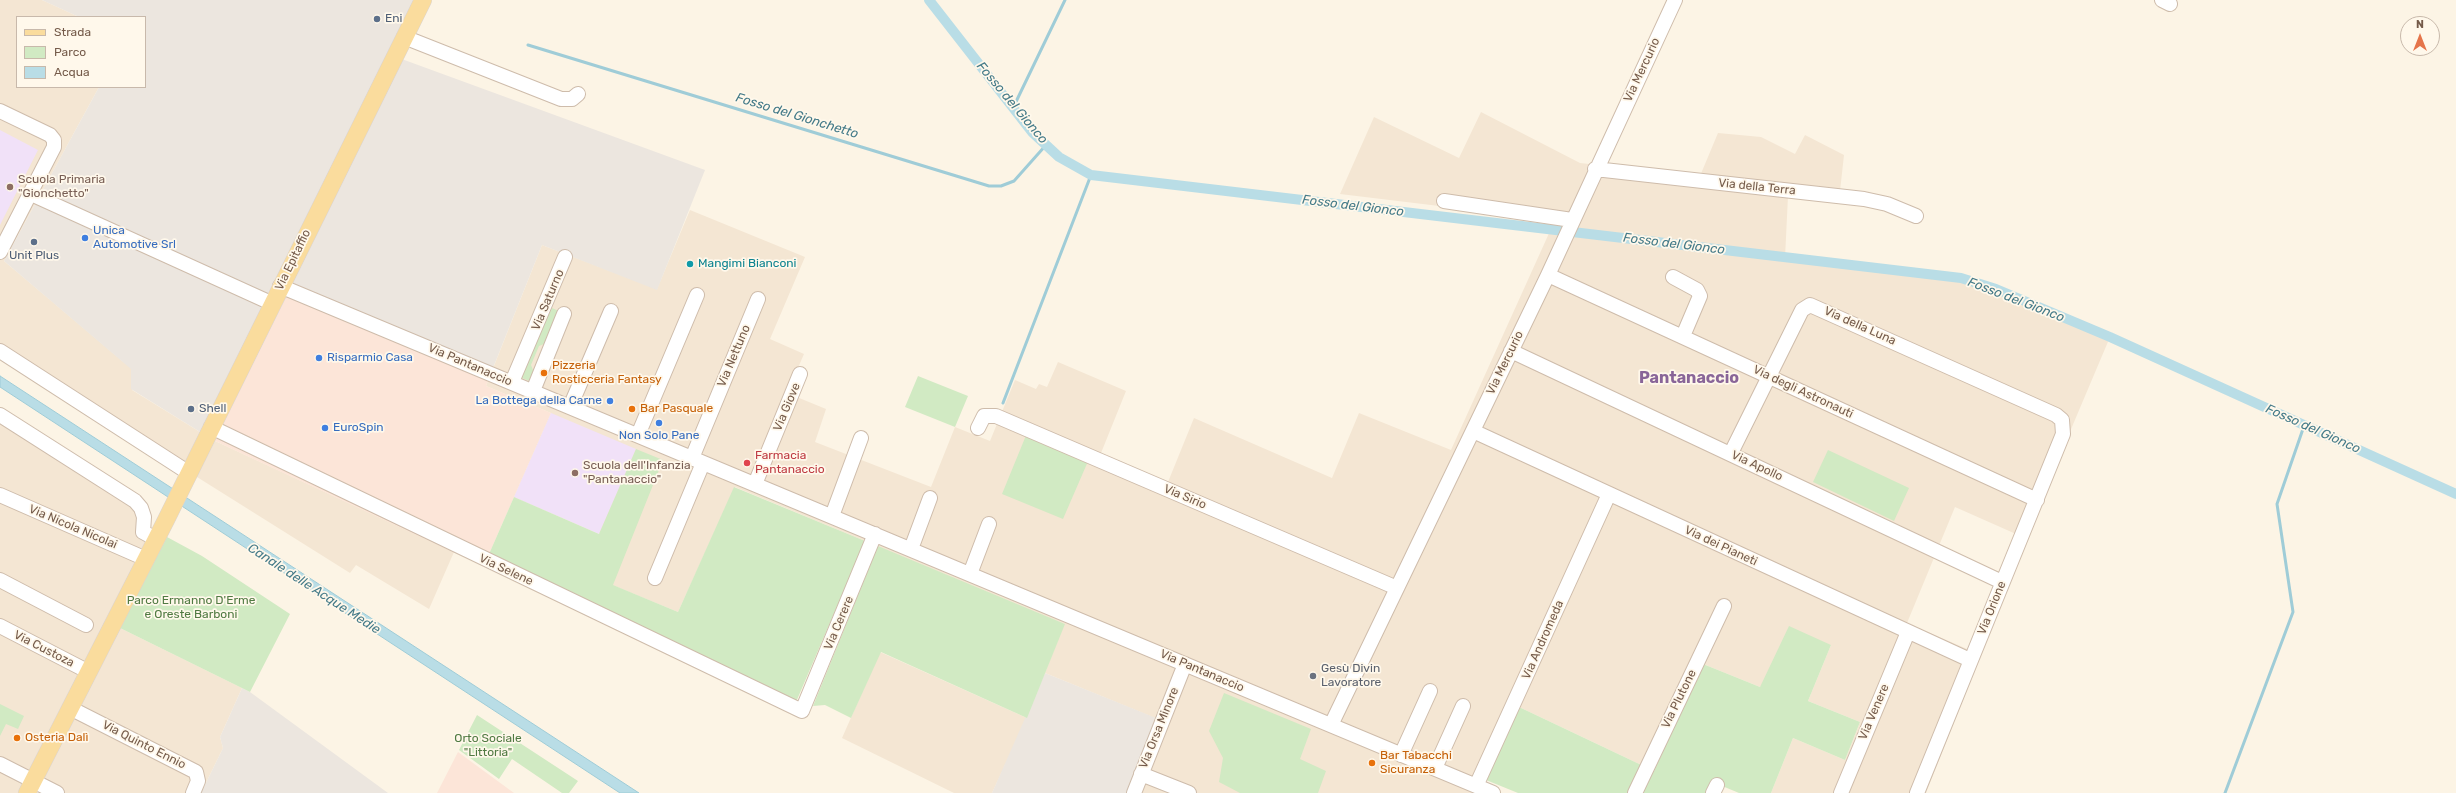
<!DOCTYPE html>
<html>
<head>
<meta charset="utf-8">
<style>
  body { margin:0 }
  #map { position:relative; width:2456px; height:793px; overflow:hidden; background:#fcf4e5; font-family:Rubik,sans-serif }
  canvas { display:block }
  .legend { position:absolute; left:16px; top:16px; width:130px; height:72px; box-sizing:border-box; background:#fff8eb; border:1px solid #c8b9ab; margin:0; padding:5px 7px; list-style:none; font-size:12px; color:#755b4a }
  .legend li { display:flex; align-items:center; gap:8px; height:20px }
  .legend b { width:20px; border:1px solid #c8b9ab }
  .north { position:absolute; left:2400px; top:16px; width:40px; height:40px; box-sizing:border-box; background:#fff8eb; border:1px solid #c8b9ab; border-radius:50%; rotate:0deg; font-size:11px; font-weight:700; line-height:16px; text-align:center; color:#755b4a }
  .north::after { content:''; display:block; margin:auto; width:14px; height:18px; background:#e5744a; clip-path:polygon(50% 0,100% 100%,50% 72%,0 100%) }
</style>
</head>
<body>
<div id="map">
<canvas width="2456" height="793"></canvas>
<ul class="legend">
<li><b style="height:5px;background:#fadc9d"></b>Strada</li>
<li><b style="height:11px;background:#d1eac3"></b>Parco</li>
<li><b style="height:11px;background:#b9dde6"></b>Acqua</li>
</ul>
<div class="north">N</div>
</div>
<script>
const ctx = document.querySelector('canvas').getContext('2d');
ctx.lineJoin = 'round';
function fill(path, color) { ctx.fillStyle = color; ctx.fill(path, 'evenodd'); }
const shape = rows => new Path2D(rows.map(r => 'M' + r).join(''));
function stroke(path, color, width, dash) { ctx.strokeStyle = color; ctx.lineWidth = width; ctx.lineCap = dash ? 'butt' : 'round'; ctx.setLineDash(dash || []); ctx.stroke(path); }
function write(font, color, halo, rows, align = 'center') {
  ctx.font = font + ' Rubik,sans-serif'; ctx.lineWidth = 3.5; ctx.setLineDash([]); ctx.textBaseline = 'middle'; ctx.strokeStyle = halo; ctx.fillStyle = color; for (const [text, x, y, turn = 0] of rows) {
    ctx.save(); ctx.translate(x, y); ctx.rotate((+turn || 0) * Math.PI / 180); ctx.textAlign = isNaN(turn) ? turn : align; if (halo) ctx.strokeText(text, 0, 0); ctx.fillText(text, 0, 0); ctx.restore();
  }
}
fill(shape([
  [0,0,42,0,79,17,17,17,17,87,99,87,4,261,132,369,132,390,213,440,454,552,429,609,356,565,350,573,197,477,177,460,0,349],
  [1481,112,1580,163,1700,176,1718,133,1761,137,1795,154,1805,135,1844,155,1839,200,1788,196,1785,258,1961,278,1996,289,2110,337,2025,538,1955,507,1907,623,1981,655,1926,793,1771,793,1793,738,1845,760,1860,722,1808,701,1831,645,1760,687,1703,664,1654,771,1519,707,1486,780,1472,793,1126,793,1155,718,1045,673,1064,624,735,487,678,612,612,585,627,545,514,497,551,413,486,386,542,245,657,289,690,210,805,257,770,339,804,354,787,393,826,409,815,442,931,487,955,427,990,441,1015,380,1036,389,1039,384,1047,387,1058,362,1126,391,1101,453,1168,482,1194,418,1332,478,1359,413,1451,450,1555,220,1340,194,1374,117,1459,158],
  [0,410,127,492,147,527,167,537,120,628,242,688,220,737,223,748,201,793,0,793],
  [880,652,1027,718,992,793,954,793,842,738]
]), '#f4e6d3');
fill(shape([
  [293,282,493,368,486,386,551,413,489,554,459,540,453,552,213,440],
  [458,752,514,793,437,793]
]), '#fce5d8');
fill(shape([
  [42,0,415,0,388,54,705,170,657,290,542,245,493,368,293,283,213,440,131,389,131,369,4,261,99,87,145,87,145,17,79,17],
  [1045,673,1156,718,1126,793,992,793],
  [242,688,250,692,388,793,201,793,223,748,220,737]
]), '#ece6df');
fill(shape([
  [0,130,38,150,0,225],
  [551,413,636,449,599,534,514,497]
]), '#f1e1f8');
fill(shape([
  [552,308,561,312,549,342,539,346,531,365,535,375,532,382,517,376,545,317,548,316],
  [918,376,968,396,955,427,905,407],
  [1027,433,1089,459,1063,519,1002,494],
  [636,449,663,460,613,585,678,612,734,487,865,541,796,702,489,554,514,497,599,534],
  [1828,450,1909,488,1894,521,1813,482],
  [167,537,202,556,290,614,250,692,120,628],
  [878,546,1065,624,1027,718,881,652,851,718,825,705,813,706],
  [1789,626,1831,645,1808,701,1860,722,1845,760,1793,738,1771,793,1739,793,1715,783,1710,793,1518,793,1486,780,1519,707,1654,771,1703,664,1760,687],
  [1224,693,1311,729,1300,759,1326,771,1318,793,1240,793,1219,782,1223,758,1209,731],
  [0,704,24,716,18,729,6,724,0,736],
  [477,715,578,781,569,793,562,793,512,759,499,779,459,750]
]), '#d1eac3');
const water = shape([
  [0,376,639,793,620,793,0,387,0,376]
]);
fill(water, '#b9dde6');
stroke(water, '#9fccd7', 1);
stroke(shape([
  [528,45,989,186,1001,186,1014,181,1046,145],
  [1013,108,1065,0],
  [1003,403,1091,175],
  [2225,793,2293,612,2277,504,2304,426]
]), '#9fccd7', 3);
stroke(shape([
  [929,0,1032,132,1059,157,1091,175,1961,278,1996,289,2110,337,2456,494]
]), '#b9dde6', 10);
const minor = shape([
  [2162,0,2170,4],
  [404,37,561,99,572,99,578,94],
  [0,111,50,135,54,140,54,147,0,252],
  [1595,169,1864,199,1887,204,1916,216],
  [31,194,271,303],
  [1444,201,1572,220],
  [1548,275,2037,500],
  [1673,277,1697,290,1700,296,1683,336],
  [280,286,1493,793],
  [0,351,189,473],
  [1511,351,2002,582],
  [512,382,565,257],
  [533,391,564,314],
  [570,407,611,311],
  [0,415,135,501,141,508,144,517,143,532,156,539],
  [211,427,802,711,875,534],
  [978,428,984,416,996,416,1397,588],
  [1473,431,1970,660],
  [638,435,697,295],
  [1731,453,1802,310,1810,305,2056,415,2062,420,2063,434,1917,793],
  [692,458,758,299],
  [755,484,800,374],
  [0,495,146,559],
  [832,516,861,438],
  [911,549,930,498],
  [970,574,989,524],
  [655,578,703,463],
  [0,580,86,625],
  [0,626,89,672],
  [70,708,196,772,198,781,193,793],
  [1331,725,1548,275,1675,0],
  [1401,755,1430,691],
  [0,764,57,793],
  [1435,768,1463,706],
  [1141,774,1189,793],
  [1476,786,1609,494],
  [1134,793,1185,664],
  [1635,793,1724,606],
  [1713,793,1717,785],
  [1841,793,1908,632]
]);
const major = shape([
  [27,793,166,520,423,0]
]);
stroke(minor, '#cebcab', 16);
stroke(major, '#dbd4d0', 18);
stroke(minor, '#fff', 14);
stroke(major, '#fadc9d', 17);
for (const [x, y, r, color] of [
  [377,19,4,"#5c6f8a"],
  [10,187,4,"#8d6e63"],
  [85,238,4,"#3f7fe0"],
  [34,242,4,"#5c6f8a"],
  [690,264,4,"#0f9aa8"],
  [319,358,4,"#3f7fe0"],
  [544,373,4,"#e8710a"],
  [610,401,4,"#3f7fe0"],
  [191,409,4,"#5c6f8a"],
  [632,409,4,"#e8710a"],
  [659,423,4,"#3f7fe0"],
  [325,428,4,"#3f7fe0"],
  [747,463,4,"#e0444e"],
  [575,473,4,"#8d6e63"],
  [1313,676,4,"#6b7280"],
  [17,738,4,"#e8710a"],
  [1372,763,4,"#e8710a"]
]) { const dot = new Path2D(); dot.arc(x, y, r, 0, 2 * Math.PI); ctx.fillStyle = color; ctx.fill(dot); stroke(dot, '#fff8eb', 1.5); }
write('12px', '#4e5e75', '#fff8eb', [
  ["Eni",385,19],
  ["Unit Plus",34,256,"center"],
  ["Shell",199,409]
], 'left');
write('12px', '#755b4a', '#fff8eb', [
  ["Via Mercurio",1642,70,-65],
  ["Via della Terra",1757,187,6],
  ["Via Epitaffio",293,260,-64],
  ["Via Saturno",548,300,-67],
  ["Via della Luna",1860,326,24],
  ["Via Nettuno",734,356,-67],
  ["Via Mercurio",1505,363,-64],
  ["Via Pantanaccio",470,365,23],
  ["Via degli Astronauti",1803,392,25],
  ["Via Giove",787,407,-67],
  ["Via Apollo",1757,466,25],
  ["Via Sirio",1185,497,23],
  ["Via Nicola Nicolai",73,527,23],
  ["Via dei Pianeti",1721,546,25],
  ["Via Selene",506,570,25],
  ["Via Orione",1992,608,-68],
  ["Via Cerere",839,623,-67],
  ["Via Andromeda",1543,640,-66],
  ["Via Custoza",44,649,27],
  ["Via Pantanaccio",1202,671,23],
  ["Via Plutone",1679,699,-64],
  ["Via Venere",1874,712,-67],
  ["Via Orsa Minore",1159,728,-68],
  ["Via Quinto Ennio",144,745,27]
]);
write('12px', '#785e54', '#fff8eb', [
  ["Scuola Primaria",18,180],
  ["\"Gionchetto\"",18,194],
  ["Scuola dell'Infanzia",583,466],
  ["\"Pantanaccio\"",583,480]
], 'left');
write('12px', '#366cbe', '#fff8eb', [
  ["Unica",93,231],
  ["Automotive Srl",93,245],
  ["Risparmio Casa",327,358],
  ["La Bottega della Carne",602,401,"right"],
  ["EuroSpin",333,428],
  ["Non Solo Pane",659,436,"center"]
], 'left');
write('12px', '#0d838f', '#fff8eb', [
  ["Mangimi Bianconi",698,264]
], 'left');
write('12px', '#c56008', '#fff8eb', [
  ["Pizzeria",552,366],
  ["Rosticceria Fantasy",552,380],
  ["Bar Pasquale",640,409],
  ["Osteria Dalì",25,738],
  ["Bar Tabacchi",1380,756],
  ["Sicuranza",1380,770]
], 'left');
write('12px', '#be3a42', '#fff8eb', [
  ["Farmacia",755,456],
  ["Pantanaccio",755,470]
], 'left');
write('12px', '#507a42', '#fff8eb', [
  ["Parco Ermanno D'Erme",191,601],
  ["e Oreste Barboni",191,615],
  ["Orto Sociale",488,739],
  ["\"Littoria\"",488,753]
]);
write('12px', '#5b616d', '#fff8eb', [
  ["Gesù Divin",1321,669],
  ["Lavoratore",1321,683]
], 'left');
write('italic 13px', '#447a88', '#fff8eb', [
  ["Fosso del Gionco",1012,103,50],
  ["Fosso del Gionchetto",797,116,17],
  ["Fosso del Gionco",1353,206,7],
  ["Fosso del Gionco",1674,244,7],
  ["Fosso del Gionco",2016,300,21],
  ["Fosso del Gionco",2313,429,24],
  ["Canale delle Acque Medie",314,589,33]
]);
write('bold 16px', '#896598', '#fff8eb', [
  ["Pantanaccio",1689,378]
]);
</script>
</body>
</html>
